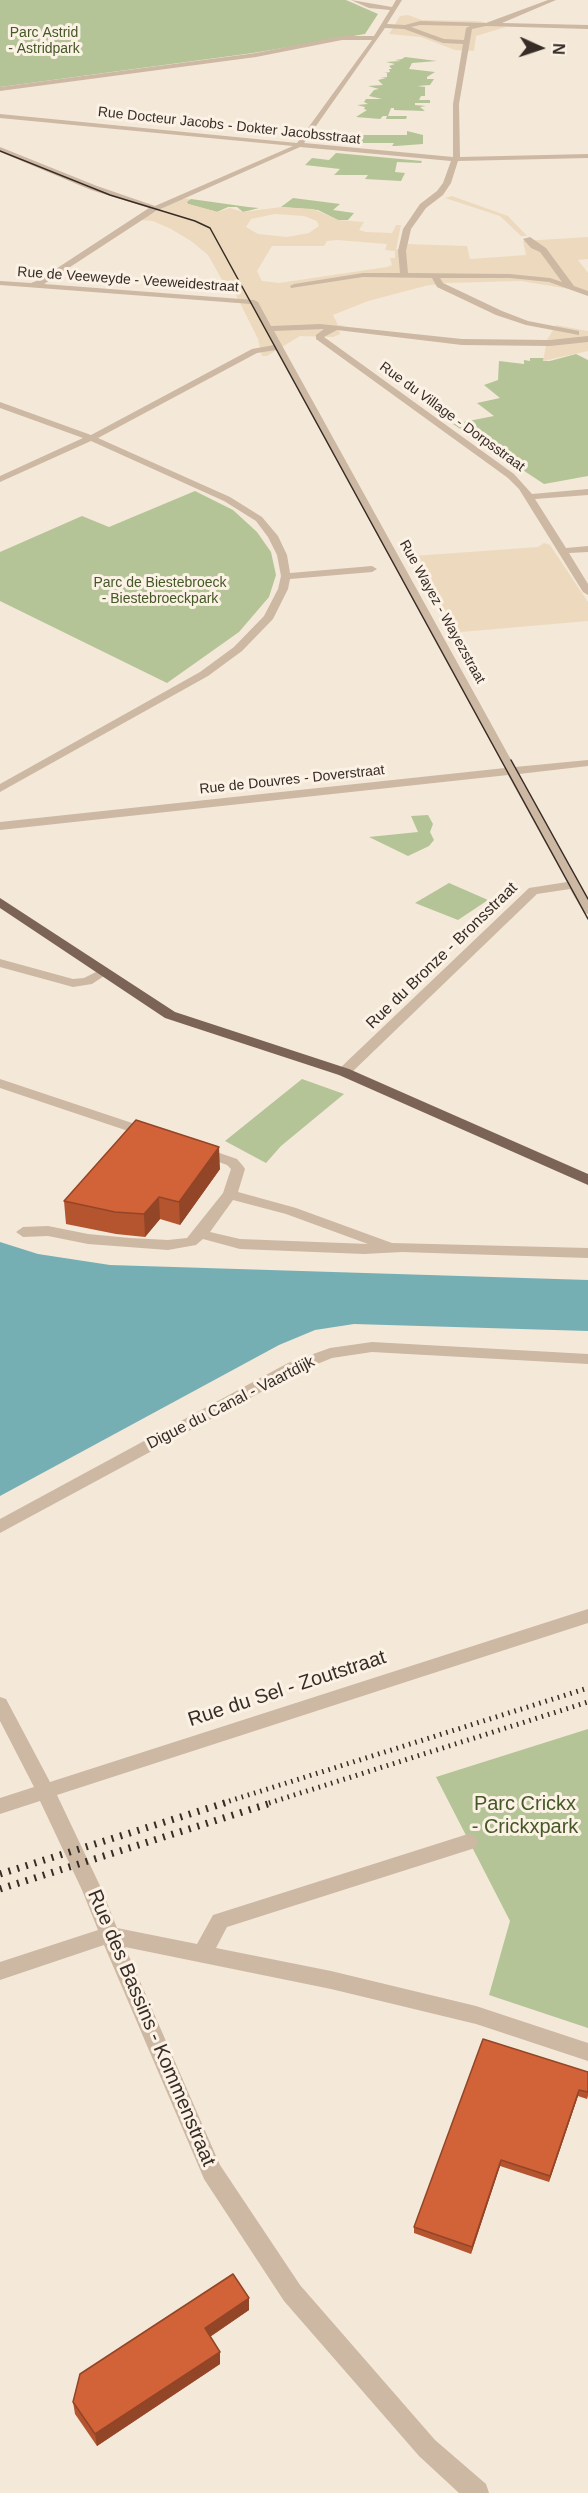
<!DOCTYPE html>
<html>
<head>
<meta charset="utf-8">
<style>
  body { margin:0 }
  #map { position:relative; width:588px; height:2493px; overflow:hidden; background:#f4e8d8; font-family:Helvetica,sans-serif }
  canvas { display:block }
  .north { position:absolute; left:510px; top:18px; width:60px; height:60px; -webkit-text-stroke:4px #fbf2e5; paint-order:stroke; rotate:93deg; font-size:16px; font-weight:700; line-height:24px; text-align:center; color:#372c26 }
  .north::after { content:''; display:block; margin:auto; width:21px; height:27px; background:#372c26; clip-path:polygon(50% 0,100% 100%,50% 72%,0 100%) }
</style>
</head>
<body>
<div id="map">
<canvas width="588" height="2493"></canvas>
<div class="north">N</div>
</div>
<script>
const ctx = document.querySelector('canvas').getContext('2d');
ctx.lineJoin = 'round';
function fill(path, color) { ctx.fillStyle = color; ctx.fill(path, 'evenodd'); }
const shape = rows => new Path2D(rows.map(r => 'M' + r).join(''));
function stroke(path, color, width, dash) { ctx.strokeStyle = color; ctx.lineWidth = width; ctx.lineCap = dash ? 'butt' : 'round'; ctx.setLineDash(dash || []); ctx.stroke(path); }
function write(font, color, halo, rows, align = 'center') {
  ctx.font = font + ' Helvetica,sans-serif'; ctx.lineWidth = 6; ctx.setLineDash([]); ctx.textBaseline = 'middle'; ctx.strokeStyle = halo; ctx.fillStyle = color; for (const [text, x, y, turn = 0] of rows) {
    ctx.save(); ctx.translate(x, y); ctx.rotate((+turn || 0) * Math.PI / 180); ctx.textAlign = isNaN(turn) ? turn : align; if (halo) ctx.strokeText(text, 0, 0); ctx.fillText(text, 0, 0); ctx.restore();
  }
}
fill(shape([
  [0,0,346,0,378,14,365,34,253,53,0,87],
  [405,57,437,61,412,63,409,69,435,72,427,77,427,79,434,79,430,85,417,86,425,87,425,96,421,96,419,100,430,100,430,103,415,103,415,105,426,106,420,107,425,111,394,110,394,108,391,108,388,116,407,116,406,119,386,119,387,116,383,116,380,119,356,117,367,110,364,109,365,107,357,105,368,104,364,102,366,99,382,99,369,96,374,90,379,89,368,86,383,85,378,80,386,78,380,78,387,77,387,73,384,73,390,72,389,69,392,69,389,66,395,64,386,62,401,61,395,60,402,59],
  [407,131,423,135,423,144,396,146,392,146,394,143,351,143,352,140,343,140,351,138,353,135,407,135],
  [336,153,422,161,421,163,397,162,395,172,405,173,401,181,365,179,368,175,334,175,340,169,305,165,312,158,329,160],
  [293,198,340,204,333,210,354,213,348,220,338,220,318,210,281,207],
  [191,199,248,207,259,208,243,212,237,207,228,207,217,212,188,204,186,202],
  [576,354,588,360,588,476,544,484,453,424,494,416,477,403,500,398,484,385,498,380,499,361,524,364,524,360,530,361,530,358,544,358,543,361,550,361],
  [195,491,233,510,257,532,271,552,276,575,269,597,239,632,167,683,0,601,0,552,82,516,109,527],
  [428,815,433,824,430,832,434,840,429,846,408,856,369,837,418,832,411,816],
  [449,883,488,900,458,920,415,903],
  [302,1079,344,1094,281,1146,266,1163,225,1141],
  [588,1729,588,2028,489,1995,510,1921,436,1777]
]), '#b4c497');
fill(shape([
  [408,15,422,20,478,21,506,27,476,36,474,51,455,50,421,37,389,34,400,16],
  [452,196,508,216,527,236,521,236,500,216,445,198],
  [182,198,190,199,187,202,188,204,218,212,230,208,243,212,281,207,313,209,338,220,364,222,359,230,366,232,392,233,396,225,401,225,396,250,406,244,467,246,470,259,526,255,523,241,588,237,588,259,578,260,588,273,588,292,521,281,446,283,425,286,368,301,333,315,338,325,346,326,338,327,340,334,333,337,300,336,267,356,262,356,258,339,235,293,231,287,226,287,208,255,191,241,171,229,153,221,140,220],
  [275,214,304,216,317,221,319,226,309,233,287,237,258,234,246,227,251,219],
  [337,240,387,244,385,250,395,251,395,258,390,258,392,265,387,267,279,283,262,281,257,271,272,246,324,246,327,241],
  [556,325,588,331,588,351,543,361,547,340],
  [544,543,550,545,588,602,588,621,461,632,458,634,451,629,415,564,413,556,538,547]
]), '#eddabe');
fill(shape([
  [0,1242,38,1254,110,1265,588,1280,588,1331,354,1324,315,1330,279,1345,0,1496]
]), '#75afb4');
fill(shape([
  [351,0,392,7,396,0,402,0,387,24,405,25,420,21,486,23,548,0,556,0,502,23,588,25,588,29,486,26,472,29,459,104,460,157,588,154,588,158,458,161,451,183,443,195,426,208,411,229,406,251,408,273,510,274,550,278,562,282,540,252,531,248,523,239,530,237,546,248,574,286,588,291,588,296,549,282,510,278,440,278,443,283,502,311,528,321,579,331,579,335,526,325,496,315,437,287,432,278,363,277,291,288,290,286,294,284,363,273,400,273,398,251,403,229,420,204,437,191,443,183,451,161,300,147,156,211,44,284,254,300,258,302,271,326,320,324,462,339,550,340,588,336,588,342,550,346,462,345,337,330,324,337,514,474,532,494,588,489,588,495,535,499,566,548,588,546,588,552,569,553,588,584,588,595,583,592,519,489,508,478,316,339,316,335,324,329,274,331,515,767,588,760,588,766,519,774,588,899,588,914,584,913,570,889,537,894,349,1075,344,1076,339,1075,337,1072,339,1069,529,888,567,882,508,775,0,830,0,822,505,768,276,350,257,353,98,438,230,497,262,517,278,536,287,555,290,573,372,566,377,569,372,572,290,579,288,589,273,619,242,651,208,676,0,792,0,784,200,672,234,647,264,616,278,589,281,576,277,555,268,537,256,521,224,501,91,441,0,482,0,476,83,438,0,408,0,402,91,435,252,349,274,345,251,304,0,285,0,281,31,283,39,280,149,208,91,190,0,152,0,147,97,186,155,206,293,146,0,118,0,114,297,143,372,40,342,40,256,57,0,91,0,87,256,53,342,36,374,36,390,10,369,8,351,0],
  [420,25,470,26,466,28,464,40,444,39,411,27,420,25],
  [385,28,404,29,443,43,463,44,453,104,453,157,304,143,385,28],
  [0,959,73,979,84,978,104,968,110,972,92,984,73,987,0,967,0,959],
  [0,1079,153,1130,155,1133,153,1136,143,1136,0,1088,0,1079],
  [202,1147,237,1159,243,1166,245,1169,238,1192,296,1208,392,1243,588,1248,588,1258,402,1252,364,1254,240,1249,203,1239,196,1245,168,1250,88,1244,48,1236,23,1237,16,1232,23,1227,48,1226,88,1234,130,1238,168,1240,187,1238,223,1193,231,1169,227,1165,197,1154,195,1151,197,1148,202,1147],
  [233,1200,286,1214,368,1244,240,1239,210,1232,233,1200],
  [372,1342,588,1354,588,1364,372,1352,332,1358,300,1371,0,1533,0,1519,288,1363,330,1348,372,1342],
  [588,1609,588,1623,57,1795,102,1890,117,1928,197,1944,213,1915,468,1834,475,1836,478,1842,475,1848,227,1927,216,1948,331,1971,476,2006,588,2043,588,2061,476,2024,331,1989,125,1947,220,2165,300,2285,435,2440,486,2484,489,2493,459,2493,419,2456,284,2301,204,2179,104,1945,0,1980,0,1962,98,1930,82,1890,40,1801,0,1814,0,1798,34,1787,0,1721,0,1697,6,1699,50,1782,588,1609]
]), '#cdb8a3');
fill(shape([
  [0,898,175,1012,349,1069,588,1174,588,1185,339,1075,165,1018,0,908,0,898]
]), '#7b6355');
stroke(shape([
  [0,151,110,195,195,221,210,228,588,919],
  [511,760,588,899]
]), '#372c26', 1.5);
stroke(shape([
  [223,1803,588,1688],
  [269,1803,588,1702]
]), '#372c26', 5, [1.5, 5]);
stroke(shape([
  [0,1874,228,1802],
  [0,1889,274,1802]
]), '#372c26', 7, [2, 7]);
fill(shape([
  [220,1169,180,1225,160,1219,145,1237,116,1234,66,1224,64,1201],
  [588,2072,588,2096,587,2099,578,2096,549,2182,500,2166,471,2254,414,2233,414,2227],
  [249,2298,249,2310,210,2337,220,2364,97,2446,75,2414,73,2402]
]), '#b55530');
fill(shape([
  [219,1147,220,1169,180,1225,179,1202],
  [159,1197,160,1219,145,1237,144,1214],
  [579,2090,578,2096,549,2182,550,2176],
  [501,2160,500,2166,471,2254,472,2247],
  [249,2298,249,2310,205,2340,205,2328],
  [220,2352,220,2364,97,2446,95,2434]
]), '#934527');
const building = shape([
  [136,1120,219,1147,179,1202,159,1197,144,1214,115,1212,64,1201,136,1120],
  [483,2039,588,2072,588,2092,579,2090,550,2176,501,2160,472,2247,414,2227,483,2039],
  [233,2274,249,2298,205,2328,220,2352,95,2434,73,2402,80,2374,233,2274]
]);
fill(building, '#d26338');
stroke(building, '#934527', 1.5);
write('14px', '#455827', '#fbf2e5', [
  ["Parc Astrid",44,33],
  ["- Astridpark",44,49],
  ["Parc de Biestebroeck",160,583],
  ["- Biestebroeckpark",160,599]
]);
write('14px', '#372c26', '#fbf2e5', [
  ["Rue Docteur Jacobs - Dokter Jacobsstraat",229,126,6],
  ["Rue de Veeweyde - Veeweidestraat",128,280,4],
  ["Rue du Village - Dorpsstraat",452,417,36],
  ["Rue Wayez - Wayezstraat",442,612,61],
  ["Rue de Douvres - Doverstraat",292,780,-6]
]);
write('16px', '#372c26', '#fbf2e5', [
  ["Rue du Bronze - Bronsstraat",442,956,-44],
  ["Digue du Canal - Vaartdijk",231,1403,-27]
]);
write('20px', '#372c26', '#fbf2e5', [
  ["Rue du Sel - Zoutstraat",287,1689,-18],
  ["Rue des Bassins - Kommenstraat",151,2028,67]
]);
write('20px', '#455827', '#fbf2e5', [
  ["Parc Crickx",525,1804],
  ["- Crickxpark",525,1827]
]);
</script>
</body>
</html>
